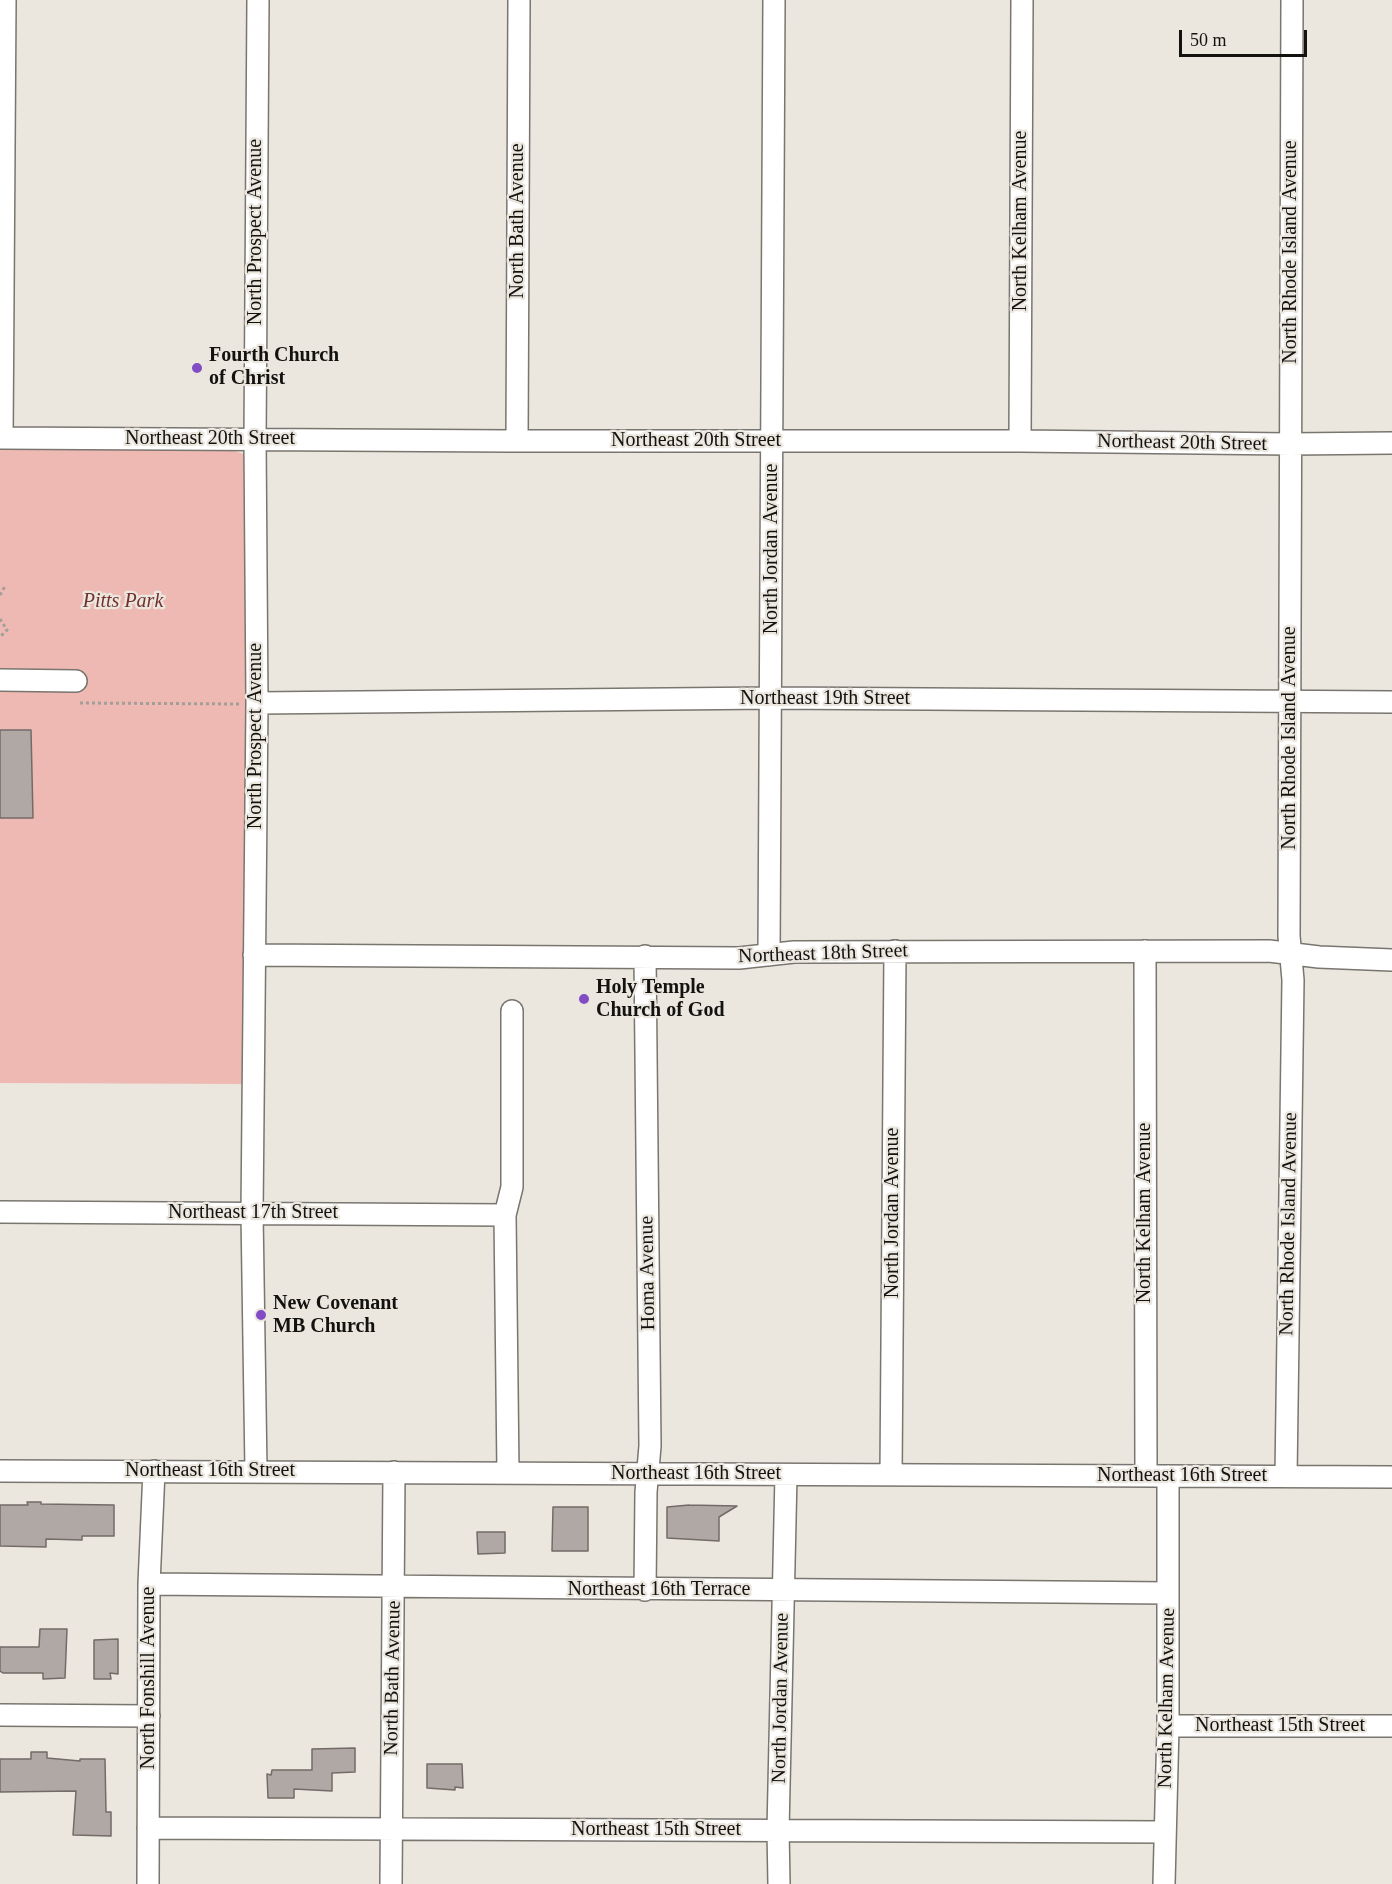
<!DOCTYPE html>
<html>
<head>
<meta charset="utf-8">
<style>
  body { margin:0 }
  #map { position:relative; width:1392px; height:1884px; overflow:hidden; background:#ebe7df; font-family:"Times New Roman",serif }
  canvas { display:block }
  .scale { position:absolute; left:1179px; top:30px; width:128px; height:27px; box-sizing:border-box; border:3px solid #13120f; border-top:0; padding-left:8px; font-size:18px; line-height:21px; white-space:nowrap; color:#13120f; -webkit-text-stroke:4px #ebe7df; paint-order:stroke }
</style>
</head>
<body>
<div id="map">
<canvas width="1392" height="1884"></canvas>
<div class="scale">50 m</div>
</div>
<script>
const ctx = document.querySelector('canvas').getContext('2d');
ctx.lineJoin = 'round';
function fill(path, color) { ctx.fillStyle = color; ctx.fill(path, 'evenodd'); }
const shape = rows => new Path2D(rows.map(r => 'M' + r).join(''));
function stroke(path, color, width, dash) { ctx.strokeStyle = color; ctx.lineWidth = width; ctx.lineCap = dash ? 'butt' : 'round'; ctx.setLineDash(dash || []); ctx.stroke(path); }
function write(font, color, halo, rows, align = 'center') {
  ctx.font = font + ' "Times New Roman",serif'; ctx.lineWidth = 4.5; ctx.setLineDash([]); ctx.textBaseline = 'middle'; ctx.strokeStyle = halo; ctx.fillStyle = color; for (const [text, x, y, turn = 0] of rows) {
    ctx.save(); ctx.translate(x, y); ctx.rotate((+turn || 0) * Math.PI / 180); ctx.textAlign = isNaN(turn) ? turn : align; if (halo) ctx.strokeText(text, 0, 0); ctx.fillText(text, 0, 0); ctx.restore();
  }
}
fill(shape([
  [0,450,231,450,244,454,246,464,244,1084,0,1083]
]), '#efb9b3');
const building = shape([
  [0,730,31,730,33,818,0,818,0,730],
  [27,1502,41,1502,41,1504,114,1505,114,1536,82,1536,82,1540,46,1539,46,1547,0,1546,0,1505,28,1505,27,1502],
  [689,1505,737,1506,719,1517,719,1541,667,1538,667,1507,689,1505],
  [553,1507,588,1507,588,1551,552,1551,553,1507],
  [477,1532,505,1532,505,1553,478,1554,477,1532],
  [40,1629,67,1629,65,1678,43,1679,43,1673,3,1673,0,1671,0,1647,39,1647,40,1629],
  [118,1639,118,1674,110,1673,111,1679,94,1679,94,1640,118,1639],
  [355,1748,355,1772,332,1773,332,1791,294,1789,294,1798,268,1798,267,1774,271,1775,272,1770,312,1770,312,1749,355,1748],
  [31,1752,47,1752,47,1758,80,1761,80,1759,105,1759,106,1812,111,1812,111,1836,73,1835,76,1791,0,1792,0,1759,31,1759,31,1752],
  [427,1764,462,1764,463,1788,455,1787,455,1790,427,1788,427,1764]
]);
fill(building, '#b0a8a4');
stroke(building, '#726b67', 1.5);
const minor = shape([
  [0,438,511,441,1020,441,1290,444,1392,443],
  [2,438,5,0],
  [517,441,519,0],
  [1020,441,1022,0],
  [0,680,76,681],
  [257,703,771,698,1392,702],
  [1145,951,1146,1476],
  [254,955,739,958,794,952,1269,951,1319,957,1392,960],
  [769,955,774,0],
  [645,956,650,1446,646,1492,645,1590],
  [0,1212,505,1215],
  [0,1471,1392,1477],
  [256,1471,252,1213,257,703,255,439,258,0],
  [508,1473,505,1215,512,1187,512,1011],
  [891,1475,895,951],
  [1286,1476,1293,980,1289,936,1292,0],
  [149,1584,1168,1593],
  [0,1715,149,1716],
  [1168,1726,1392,1726],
  [148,1828,1165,1832],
  [148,1884,149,1584,154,1471],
  [391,1884,394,1472],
  [779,1884,778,1830,786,1475],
  [1164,1884,1168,1726,1168,1476]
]);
stroke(minor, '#79756f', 24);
stroke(shape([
  [0,595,5,586],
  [0,619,7,630,0,637],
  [80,703,240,704]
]), '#a29f99', 3, [3, 3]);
stroke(minor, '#fff', 21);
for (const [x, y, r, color] of [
  [197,368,6,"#824cc4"],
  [584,999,6,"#824cc4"],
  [261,1315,6,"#824cc4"]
]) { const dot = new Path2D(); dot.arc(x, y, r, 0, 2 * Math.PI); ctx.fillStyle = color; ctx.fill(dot); stroke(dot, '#ebe7df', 2); }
write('20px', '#13120f', '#ebe7df', [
  ["North Bath Avenue",518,221,-90],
  ["North Kelham Avenue",1021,221,-90],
  ["North Prospect Avenue",256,232,-90],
  ["North Rhode Island Avenue",1291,252,-90],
  ["Northeast 20th Street",210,439],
  ["Northeast 20th Street",696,441],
  ["Northeast 20th Street",1182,443,1],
  ["North Jordan Avenue",772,549,-90],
  ["Northeast 19th Street",825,699],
  ["North Prospect Avenue",256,736,-90],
  ["North Rhode Island Avenue",1290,738,-90],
  ["Northeast 18th Street",823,954,-2],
  ["Northeast 17th Street",253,1213],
  ["North Jordan Avenue",893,1213,-90],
  ["North Kelham Avenue",1145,1213,-90],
  ["North Rhode Island Avenue",1289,1224,-89],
  ["Homa Avenue",648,1273,-91],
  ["Northeast 16th Street",210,1471],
  ["Northeast 16th Street",696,1474],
  ["Northeast 16th Street",1182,1476],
  ["Northeast 16th Terrace",659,1590],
  ["North Fonshill Avenue",149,1678,-90],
  ["North Bath Avenue",393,1678,-89],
  ["North Jordan Avenue",781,1698,-89],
  ["North Kelham Avenue",1167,1698,-89],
  ["Northeast 15th Street",1280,1726],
  ["Northeast 15th Street",656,1830]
]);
write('bold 20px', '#13120f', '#ebe7df', [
  ["Fourth Church",209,356],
  ["of Christ",209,379],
  ["Holy Temple",596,988],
  ["Church of God",596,1011],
  ["New Covenant",273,1304],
  ["MB Church",273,1327]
], 'left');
write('italic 20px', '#73312d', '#ebe7df', [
  ["Pitts Park",123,602]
]);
</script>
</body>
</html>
